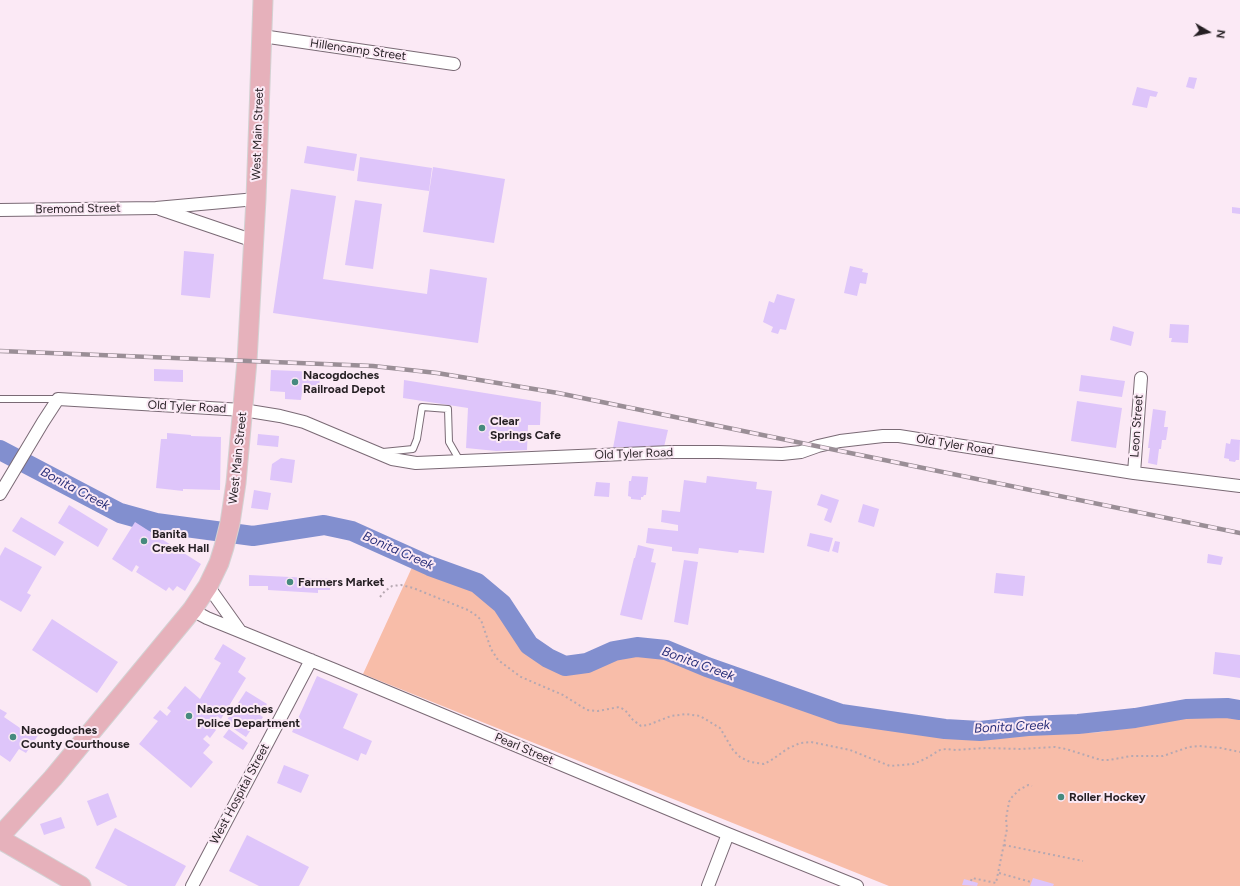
<!DOCTYPE html>
<html>
<head>
<meta charset="utf-8">
<style>
  body { margin:0 }
  #map { position:relative; width:1240px; height:886px; overflow:hidden; background:#fbe9f5; font-family:Figtree,sans-serif }
  canvas { display:block }
  .north { position:absolute; left:1188px; top:12px; width:40px; height:40px; -webkit-text-stroke:3px #fbe9f5; paint-order:stroke; rotate:99deg; font-size:11px; font-weight:700; line-height:16px; text-align:center; color:#251f23 }
  .north::after { content:''; display:block; margin:auto; width:14px; height:18px; background:#251f23; clip-path:polygon(50% 0,100% 100%,50% 72%,0 100%) }
</style>
</head>
<body>
<div id="map">
<canvas width="1240" height="886"></canvas>
<div class="north">N</div>
</div>
<script>
const ctx = document.querySelector('canvas').getContext('2d');
ctx.lineJoin = 'round';
function fill(path, color) { ctx.fillStyle = color; ctx.fill(path, 'evenodd'); }
const shape = rows => new Path2D(rows.map(r => 'M' + r).join(''));
function stroke(path, color, width, dash) { ctx.strokeStyle = color; ctx.lineWidth = width; ctx.lineCap = dash ? 'butt' : 'round'; ctx.setLineDash(dash || []); ctx.stroke(path); }
function write(font, color, halo, rows, align = 'center') {
  ctx.font = font + ' Figtree,sans-serif'; ctx.lineWidth = 4; ctx.setLineDash([]); ctx.textBaseline = 'middle'; ctx.strokeStyle = halo; ctx.fillStyle = color; for (const [text, x, y, turn = 0] of rows) {
    ctx.save(); ctx.translate(x, y); ctx.rotate((+turn || 0) * Math.PI / 180); ctx.textAlign = isNaN(turn) ? turn : align; if (halo) ctx.strokeText(text, 0, 0); ctx.fillText(text, 0, 0); ctx.restore();
  }
}
fill(shape([
  [414,563,477,585,501,606,526,646,546,661,565,669,588,666,616,655,636,651,664,655,840,719,927,730,983,735,1027,730,1066,734,1102,732,1184,714,1218,714,1240,718,1240,886,889,886,363,674]
]), '#f8bda9');
stroke(shape([
  [0,450,120,513,156,523,253,536,324,525,352,531,430,566,477,583,502,604,529,645,548,658,565,666,587,663,614,651,637,647,666,650,707,667,841,714,945,729,980,731,1028,726,1078,724,1135,718,1186,709,1227,708,1240,710]
]), '#828fcf', 20);
fill(shape([
  [1189,77,1197,78,1194,89,1186,87],
  [1137,87,1158,92,1156,97,1150,96,1147,108,1132,105],
  [307,146,357,154,354,171,304,163],
  [360,157,432,168,429,191,357,181],
  [433,167,505,179,494,243,423,232],
  [291,189,336,196,323,279,427,294,430,269,487,278,478,343,273,313],
  [355,200,382,204,373,269,345,265],
  [1232,207,1240,208,1240,214,1232,213],
  [184,251,214,254,210,298,181,295],
  [850,266,863,269,862,272,868,273,866,284,860,283,857,296,844,293],
  [777,294,795,299,786,330,780,329,778,334,771,332,773,327,763,322,769,301,774,303],
  [1170,324,1189,325,1188,343,1171,342,1172,338,1169,338],
  [1113,326,1134,332,1131,346,1110,340],
  [154,369,183,370,183,382,154,381],
  [271,370,320,372,319,393,302,392,301,400,285,399,285,392,270,391],
  [1081,375,1125,381,1122,397,1079,391],
  [404,380,541,402,540,425,528,425,527,450,496,451,466,448,468,408,403,398],
  [1077,401,1122,408,1116,448,1071,441],
  [1153,409,1166,411,1164,427,1168,427,1166,440,1162,440,1161,449,1159,449,1157,465,1148,463,1150,448,1148,448],
  [618,421,668,430,664,447,613,448],
  [167,433,191,435,191,436,221,437,220,490,183,489,183,491,156,488,161,439,167,439],
  [258,434,279,436,278,447,257,445],
  [1231,439,1240,440,1239,460,1236,460,1235,462,1229,461,1229,459,1224,458,1226,443,1230,444],
  [281,458,295,460,292,483,270,480,272,464],
  [632,476,648,477,646,495,644,495,643,497,641,497,641,500,631,499,631,497,628,496,629,481,631,481],
  [707,476,757,482,756,489,772,491,764,553,739,550,738,553,699,548,698,554,672,551,672,547,646,543,648,528,678,531,678,525,661,522,662,510,680,512,684,480,706,483],
  [596,482,610,483,609,497,594,496],
  [254,490,271,493,268,510,251,508],
  [821,494,839,500,831,523,824,520,828,509,817,505],
  [863,504,879,509,874,527,858,522],
  [69,505,108,529,98,547,58,523],
  [21,517,64,542,55,556,12,531],
  [135,522,201,564,185,591,177,586,173,591,169,587,166,591,136,572,139,567,136,565,132,572,112,559],
  [810,533,833,538,829,552,807,546],
  [835,541,840,542,838,553,832,551],
  [638,545,654,549,651,562,656,563,642,620,620,615,634,558,635,558],
  [5,547,42,567,27,593,31,595,21,612,0,600,0,556],
  [1208,554,1223,557,1221,565,1207,563],
  [684,560,698,562,688,625,674,622],
  [996,573,1025,576,1023,596,994,593],
  [249,575,331,579,330,590,318,590,318,593,268,590,268,586,249,586],
  [52,619,118,662,97,693,32,650],
  [223,644,246,658,238,672,246,678,221,719,217,716,211,725,216,730,210,738,207,735,203,739,210,745,203,753,213,762,191,788,139,744,158,721,153,718,160,710,167,716,171,711,167,708,185,686,200,699,221,663,214,659],
  [1215,652,1240,655,1240,678,1213,674],
  [317,676,358,694,343,728,372,741,366,755,361,753,358,761,292,732],
  [246,691,267,704,260,715,263,717,257,727,254,725,246,737,225,723],
  [0,709,7,713,4,717,23,730,27,726,39,734,26,753,19,749,10,762,0,755],
  [229,729,248,743,243,750,223,737],
  [284,765,309,775,301,793,277,783],
  [108,793,117,817,97,826,87,801],
  [61,817,65,828,44,835,40,824],
  [115,828,186,866,175,886,128,886,95,868],
  [247,835,309,867,299,886,259,886,229,871],
  [1033,878,1054,884,1053,886,1030,886],
  [964,879,978,883,977,886,962,885]
]), '#dec5fa');
const lane = shape([
  [0,399,58,399],
  [383,452,413,449,417,439,422,407,448,409,449,442,460,461]
]);
const street = shape([
  [262,36,454,64],
  [160,209,254,241],
  [0,210,156,208,256,199],
  [1134,473,1141,378],
  [0,494,43,422,58,399,243,410,280,416,304,422,392,459,416,463,671,452,718,452,782,454,801,452,818,446,840,441,883,436,899,436,1134,473,1240,486],
  [208,586,240,631],
  [192,610,207,618,335,670,728,834,857,886],
  [192,886,311,660],
  [708,886,728,834]
]);
const primary = shape([
  [0,836,53,778,192,610,208,586,219,563,224,547,230,523,236,483,247,361,256,199,263,0],
  [0,839,81,886]
]);
stroke(lane, '#7a6a75', 8);
stroke(street, '#7a6a75', 14);
stroke(primary, '#d3d2d3', 21);
stroke(shape([
  [380,597,385,591,392,586,401,585,413,588,468,610,477,616,481,620,491,649,498,660,521,677,563,695,587,710,598,711,619,707,625,710,633,720,641,726,648,725,671,716,686,714,700,716,720,728,733,750,740,757,750,762,764,764,773,759,787,749,800,743,811,742,850,750,890,766,913,764,925,759,940,750,946,749,956,750,986,748,1020,749,1055,747,1066,749,1101,760,1109,760,1131,756,1163,756,1189,747,1199,746,1221,748,1240,752],
  [1004,845,1083,861],
  [999,873,1031,882],
  [971,881,972,878,996,883,1007,829,1006,819,1009,802,1012,797,1019,790,1028,785,1032,786]
]), '#b6a8b1', 2, [2, 3]);
stroke(lane, '#fff', 6);
stroke(street, '#fff', 12);
stroke(primary, '#e6b1bb', 19);
const rail = shape([
  [0,351,373,366,437,373,558,393,1240,533]
]);
stroke(rail, '#9a8e96', 4.5);
stroke(rail, '#fbe9f5', 3, [9]);
for (const [x, y, r, color] of [
  [295,382,4,"#468a7e"],
  [482,428,4,"#468a7e"],
  [144,541,4,"#468a7e"],
  [290,582,4,"#468a7e"],
  [189,716,4,"#468a7e"],
  [13,737,4,"#468a7e"],
  [1061,797,4,"#468a7e"]
]) { const dot = new Path2D(); dot.arc(x, y, r, 0, 2 * Math.PI); ctx.fillStyle = color; ctx.fill(dot); stroke(dot, '#fbe9f5', 1.5); }
write('12px', '#251f23', '#fbe9f5', [
  ["Hillencamp Street",358,50,8],
  ["West Main Street",258,134,-88],
  ["Bremond Street",78,209,-1],
  ["Old Tyler Road",187,407,3],
  ["Leon Street",1137,426,-86],
  ["Old Tyler Road",955,445,9],
  ["Old Tyler Road",634,454,-2],
  ["West Main Street",238,458,-84],
  ["Pearl Street",524,749,23],
  ["West Hospital Street",240,794,-62]
]);
write('bold 12px', '#251f23', '#fbe9f5', [
  ["Nacogdoches",303,375],
  ["Railroad Depot",303,389],
  ["Clear",490,421],
  ["Springs Cafe",490,435],
  ["Banita",152,534],
  ["Creek Hall",152,548],
  ["Farmers Market",298,582],
  ["Nacogdoches",197,709],
  ["Police Department",197,723],
  ["Nacogdoches",21,730],
  ["County Courthouse",21,744],
  ["Roller Hockey",1069,797]
], 'left');
write('italic 13px', '#2a307a', '#fbe9f5', [
  ["Bonita Creek",75,489,28],
  ["Bonita Creek",398,551,24],
  ["Bonita Creek",698,664,20],
  ["Bonita Creek",1012,727,-3]
]);
</script>
</body>
</html>
